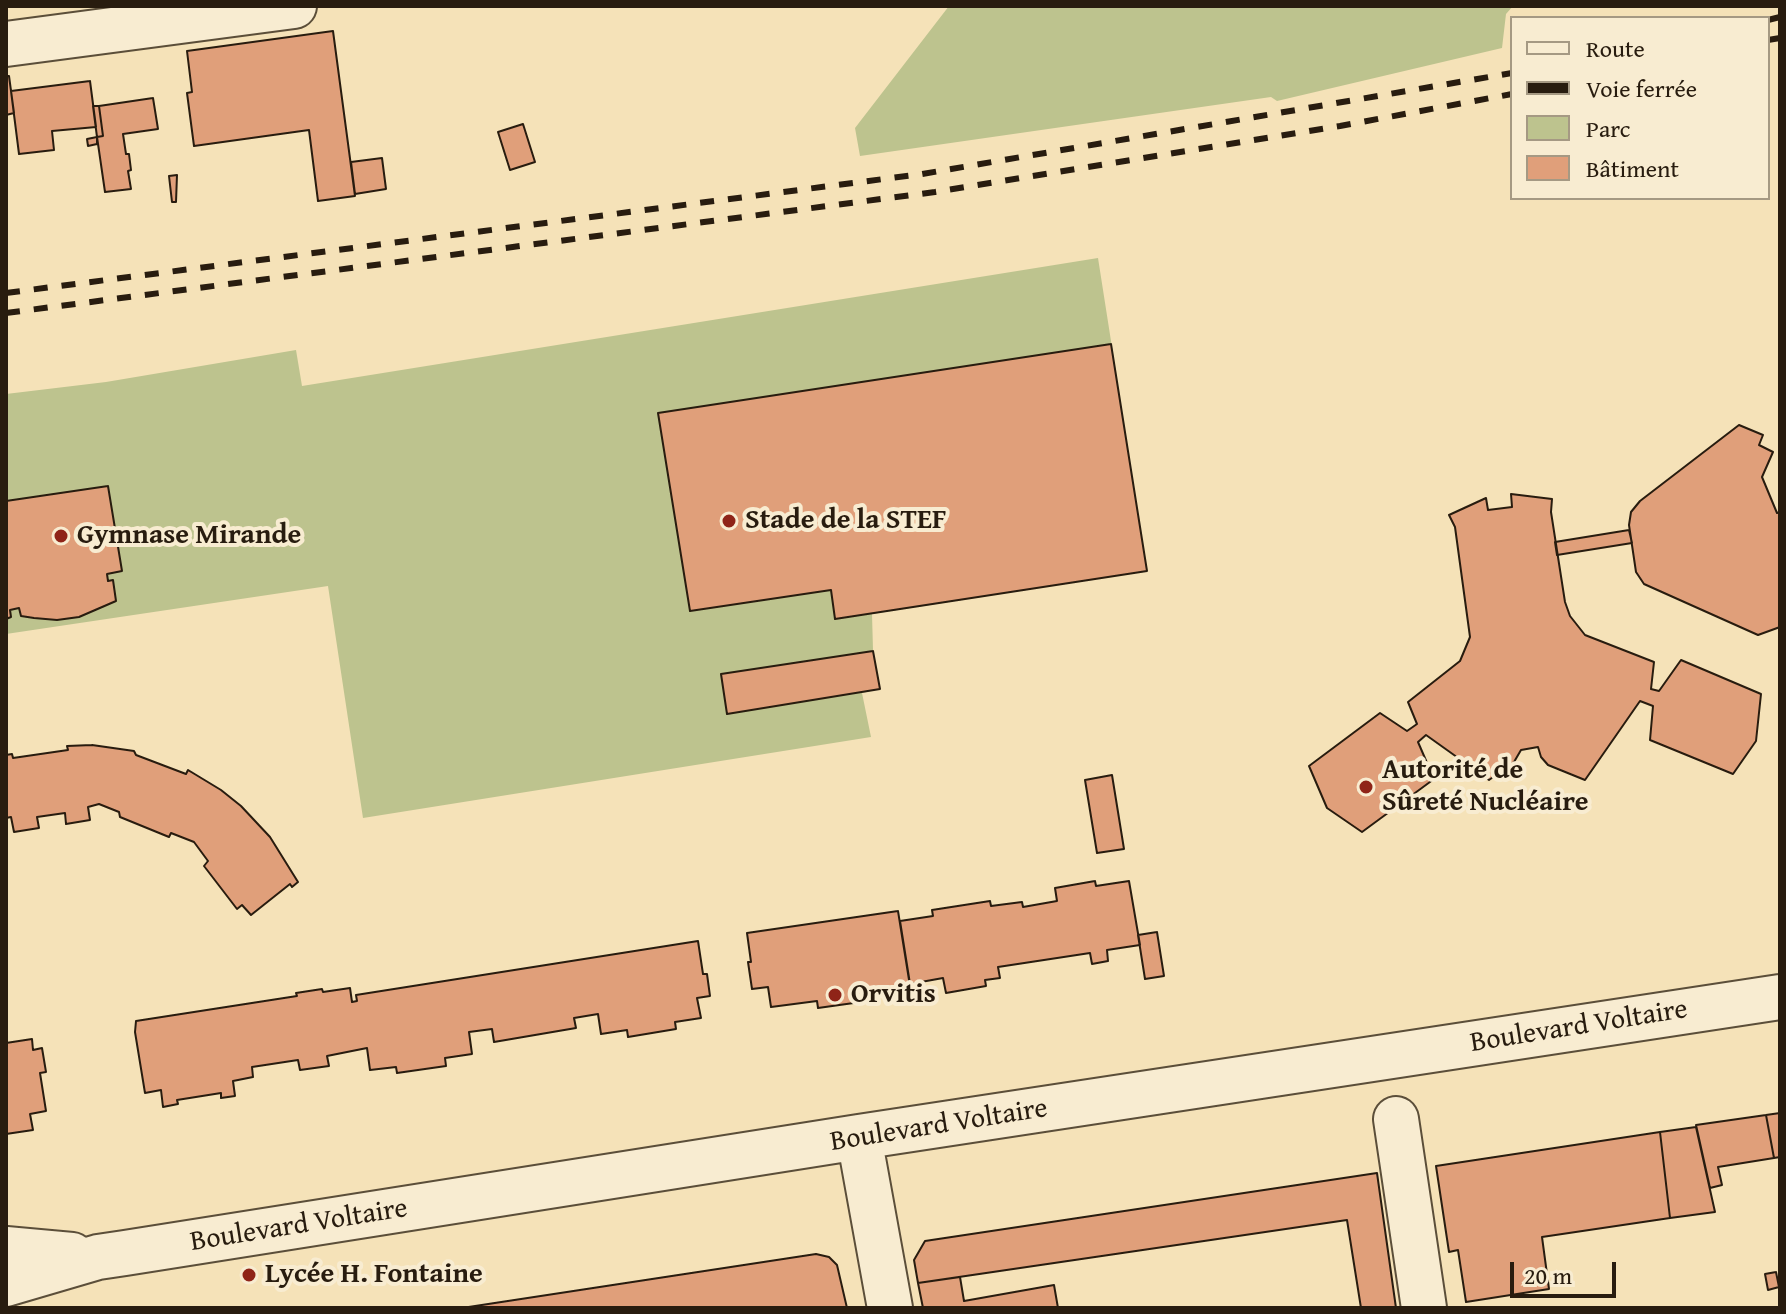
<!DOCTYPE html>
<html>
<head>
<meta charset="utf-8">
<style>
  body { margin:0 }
  #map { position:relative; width:1786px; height:1314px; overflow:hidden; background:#f5e2b8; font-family:"Gentium Book Plus",serif }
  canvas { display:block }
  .frame { position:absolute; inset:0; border:8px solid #281c0f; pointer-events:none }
  .legend { position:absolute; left:1510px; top:16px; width:260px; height:184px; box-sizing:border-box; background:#f8ecd1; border:2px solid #a59983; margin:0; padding:10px 14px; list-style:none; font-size:24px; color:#281c0f }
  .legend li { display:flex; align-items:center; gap:16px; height:40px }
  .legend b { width:40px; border:2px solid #a59983 }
  .scale { position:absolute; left:1510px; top:1262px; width:106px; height:36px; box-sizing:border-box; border:4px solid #281c0f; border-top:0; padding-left:10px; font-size:24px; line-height:28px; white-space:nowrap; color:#281c0f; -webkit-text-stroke:6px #f8ecd1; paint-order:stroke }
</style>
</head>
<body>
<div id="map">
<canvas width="1786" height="1314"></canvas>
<div class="frame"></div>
<ul class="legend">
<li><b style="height:10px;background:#f8ecd1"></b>Route</li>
<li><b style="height:10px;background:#281c0f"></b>Voie ferrée</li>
<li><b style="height:22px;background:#bdc38e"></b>Parc</li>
<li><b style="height:22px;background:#e09f7a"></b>Bâtiment</li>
</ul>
<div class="scale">20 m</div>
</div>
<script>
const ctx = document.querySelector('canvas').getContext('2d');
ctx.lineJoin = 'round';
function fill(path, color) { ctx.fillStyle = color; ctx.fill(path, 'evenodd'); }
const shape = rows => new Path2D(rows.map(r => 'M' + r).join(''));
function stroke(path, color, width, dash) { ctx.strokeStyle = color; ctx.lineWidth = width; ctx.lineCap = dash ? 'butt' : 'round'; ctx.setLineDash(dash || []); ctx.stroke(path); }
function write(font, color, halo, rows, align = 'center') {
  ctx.font = font + ' "Gentium Book Plus",serif'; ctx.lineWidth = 8; ctx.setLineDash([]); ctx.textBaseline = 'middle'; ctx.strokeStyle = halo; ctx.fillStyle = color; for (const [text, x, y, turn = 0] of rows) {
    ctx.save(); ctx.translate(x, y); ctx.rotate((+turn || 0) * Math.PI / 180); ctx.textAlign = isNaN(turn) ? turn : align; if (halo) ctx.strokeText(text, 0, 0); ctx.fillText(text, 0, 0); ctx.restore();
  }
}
fill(shape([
  [949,6,1513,6,1506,14,1502,48,1277,101,1271,97,860,156,855,128],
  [1098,258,1147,571,872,614,873,650,880,689,862,693,871,737,363,818,328,586,6,634,6,394,106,382,296,350,302,386]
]), '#bdc38e');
const building = shape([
  [333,31,355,196,318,201,309,130,194,146,187,93,192,92,187,51,333,31],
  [6,76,9,76,14,113,6,115,6,76],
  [90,81,96,127,52,131,54,150,19,154,11,91,90,81],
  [153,98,158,129,123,134,126,154,129,154,131,170,128,171,131,189,105,192,97,137,103,136,99,106,153,98],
  [93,106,99,106,103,136,97,137,93,106],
  [523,124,535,162,510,170,498,132,523,124],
  [97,137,97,144,88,146,87,139,97,137],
  [382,158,386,189,355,194,351,162,382,158],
  [177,175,176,202,172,202,169,176,177,175],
  [1111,344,1147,571,835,619,831,590,690,611,658,413,1111,344],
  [1739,425,1763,435,1759,445,1773,452,1762,477,1777,513,1780,512,1780,627,1758,635,1644,584,1636,572,1629,525,1631,512,1640,501,1739,425],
  [108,486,122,571,107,574,108,581,113,580,116,601,79,617,57,620,34,618,21,616,19,608,10,610,11,617,6,619,6,501,108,486],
  [1511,494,1552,499,1551,512,1565,602,1570,616,1585,635,1654,662,1651,689,1659,691,1681,660,1761,694,1756,741,1733,774,1650,740,1653,706,1640,701,1585,780,1548,765,1541,757,1538,747,1521,750,1514,762,1489,780,1426,735,1418,742,1434,779,1362,832,1327,808,1309,766,1380,713,1407,731,1417,724,1408,702,1460,661,1470,637,1455,527,1449,515,1486,498,1488,510,1512,507,1511,494],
  [1629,530,1632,543,1557,555,1555,542,1629,530],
  [873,651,880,689,727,714,721,674,873,651],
  [92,745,134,751,136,755,186,774,188,770,221,790,241,806,270,837,298,882,292,887,290,884,251,915,242,905,237,909,204,866,208,861,194,842,171,833,169,837,120,817,119,812,99,804,88,807,90,820,66,824,65,813,37,817,39,828,14,832,11,817,6,818,6,755,12,754,13,758,68,750,67,746,92,745],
  [1112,775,1124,849,1097,853,1085,780,1112,775],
  [1095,881,1096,886,1129,881,1140,945,1107,950,1108,961,1092,964,1090,953,998,967,1000,978,985,980,986,986,946,993,943,978,910,984,900,921,933,916,932,910,990,901,991,906,1022,902,1023,907,1057,901,1055,888,1095,881],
  [898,911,910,986,867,993,868,1001,818,1008,817,1001,771,1007,768,987,752,989,748,962,751,962,747,933,898,911],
  [1157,932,1164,976,1145,979,1138,935,1157,932],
  [698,941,703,974,707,974,710,996,697,998,701,1018,675,1022,676,1029,628,1037,627,1030,601,1034,598,1014,574,1018,576,1028,494,1042,492,1029,469,1032,472,1054,445,1058,446,1066,397,1073,396,1067,370,1070,367,1048,327,1056,329,1066,300,1070,298,1060,252,1067,253,1077,233,1081,235,1096,221,1098,221,1093,177,1100,178,1104,163,1107,161,1090,145,1093,135,1032,136,1021,297,996,296,993,322,989,323,992,350,988,352,1002,357,1001,356,995,698,941],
  [32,1039,33,1050,42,1048,46,1072,40,1073,46,1111,30,1114,33,1130,6,1134,6,1043,32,1039],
  [1780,1113,1780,1157,1774,1158,1766,1115,1780,1113],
  [1766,1115,1774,1158,1718,1167,1722,1185,1710,1188,1696,1125,1766,1115],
  [1696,1127,1715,1212,1670,1218,1660,1132,1696,1127],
  [1660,1132,1670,1218,1542,1237,1549,1289,1466,1302,1458,1250,1449,1252,1436,1166,1660,1132],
  [1377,1173,1396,1308,1361,1308,1347,1220,918,1283,914,1260,925,1241,1377,1173],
  [816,1254,829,1257,837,1265,847,1308,462,1308,816,1254],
  [1776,1272,1779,1287,1768,1290,1765,1274,1776,1272],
  [960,1277,964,1301,1054,1285,1058,1308,923,1308,918,1283,960,1277]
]);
fill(building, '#e09f7a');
stroke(building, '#281c0f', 2);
const minor = shape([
  [6,44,294,6],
  [1396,1119,1424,1308],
  [859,1137,890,1308],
  [6,1249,72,1255],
  [6,1284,98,1257,125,1253,859,1137,1780,997]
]);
stroke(minor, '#5b4e39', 48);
stroke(minor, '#f8ecd1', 44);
stroke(shape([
  [1768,20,1780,17],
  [1768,40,1780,38],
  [6,293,922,174,1512,73],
  [6,313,935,192,1340,126,1512,94]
]), '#281c0f', 6, [14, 14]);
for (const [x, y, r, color] of [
  [729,521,8,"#8f2418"],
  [61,536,8,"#8f2418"],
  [1366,787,8,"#8f2418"],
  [835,995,8,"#8f2418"],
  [249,1275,8,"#8f2418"]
]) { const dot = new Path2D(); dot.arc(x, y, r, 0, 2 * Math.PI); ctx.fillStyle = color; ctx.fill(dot); stroke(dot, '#f8ecd1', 3); }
write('bold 28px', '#281c0f', '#f8ecd1', [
  ["Stade de la STEF",745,521],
  ["Gymnase Mirande",77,536],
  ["Autorité de",1382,771],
  ["Sûreté Nucléaire",1382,803],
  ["Orvitis",851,995],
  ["Lycée H. Fontaine",265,1275]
], 'left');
write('28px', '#281c0f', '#f8ecd1', [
  ["Boulevard Voltaire",1579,1027,-9],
  ["Boulevard Voltaire",939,1126,-9],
  ["Boulevard Voltaire",299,1226,-9]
]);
</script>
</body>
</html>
